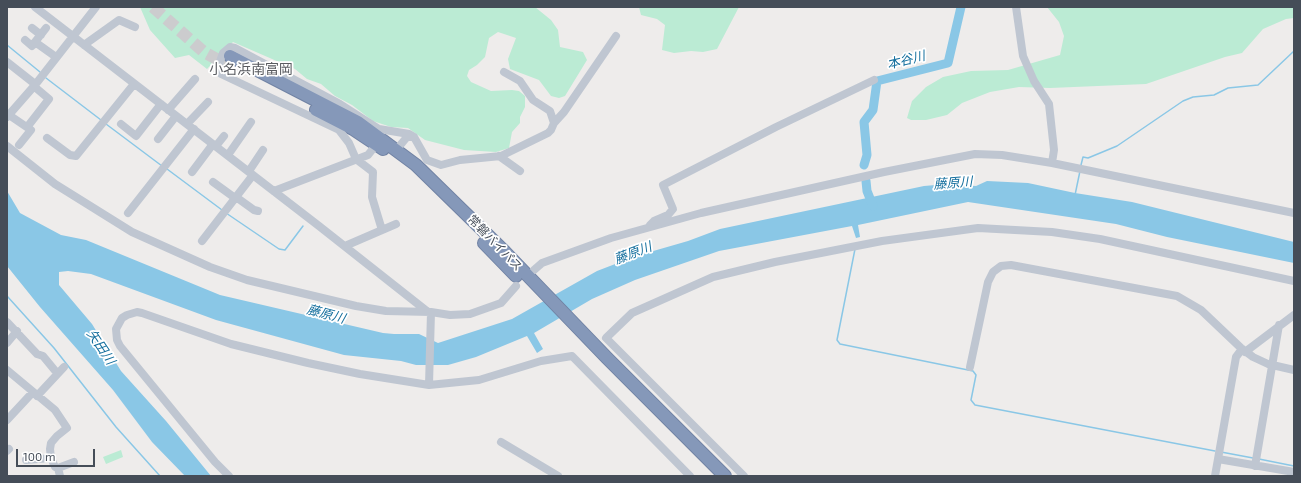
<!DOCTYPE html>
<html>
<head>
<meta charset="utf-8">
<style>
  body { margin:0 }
  #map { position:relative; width:1301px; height:483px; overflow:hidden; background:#eeeceb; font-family:"Exo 2",sans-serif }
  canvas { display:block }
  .frame { position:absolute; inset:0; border:8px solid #454d58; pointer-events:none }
  .scale { position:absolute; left:16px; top:449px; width:79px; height:18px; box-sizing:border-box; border:2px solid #454d58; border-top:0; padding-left:5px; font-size:12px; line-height:14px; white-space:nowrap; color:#454d58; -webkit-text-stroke:3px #fff; paint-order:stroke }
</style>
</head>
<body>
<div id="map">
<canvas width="1301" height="483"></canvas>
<div class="frame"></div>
<div class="scale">100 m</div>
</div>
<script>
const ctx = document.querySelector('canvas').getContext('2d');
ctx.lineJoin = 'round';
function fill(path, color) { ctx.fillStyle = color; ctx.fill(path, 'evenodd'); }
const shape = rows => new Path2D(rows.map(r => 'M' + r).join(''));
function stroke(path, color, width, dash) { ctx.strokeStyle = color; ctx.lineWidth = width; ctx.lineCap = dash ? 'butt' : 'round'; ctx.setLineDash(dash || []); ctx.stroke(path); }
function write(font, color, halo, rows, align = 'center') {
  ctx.font = font + ' "Exo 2","Noto Sans JP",sans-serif'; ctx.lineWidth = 3.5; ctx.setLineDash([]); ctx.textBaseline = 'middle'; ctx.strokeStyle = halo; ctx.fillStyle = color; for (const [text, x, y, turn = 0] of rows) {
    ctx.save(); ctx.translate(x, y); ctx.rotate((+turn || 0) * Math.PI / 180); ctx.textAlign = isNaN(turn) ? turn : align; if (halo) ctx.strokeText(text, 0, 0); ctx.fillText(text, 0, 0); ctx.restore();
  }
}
fill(shape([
  [140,7,535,7,551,20,558,30,560,47,583,52,587,60,565,96,559,98,551,96,539,80,510,69,508,59,516,38,498,32,489,38,485,57,477,65,469,70,467,76,471,82,491,91,512,90,519,91,525,96,525,107,520,117,520,123,512,132,509,148,496,152,464,150,425,140,408,128,391,127,373,121,352,105,335,96,321,84,307,79,295,69,233,42,207,69,189,55,175,58,150,30],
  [639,7,739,7,717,49,703,52,691,51,674,53,662,50,665,25,657,19,641,15],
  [1047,7,1294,7,1294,18,1286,19,1263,29,1242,53,1225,57,1146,84,1050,88,1019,87,990,92,962,103,947,115,926,120,911,120,907,118,912,101,926,87,943,77,971,71,1008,70,1060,55,1064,36,1059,22],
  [121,450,123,457,106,464,103,457]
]), '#bbebd4');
fill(shape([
  [987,181,1028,183,1075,193,1132,202,1294,242,1294,263,1167,237,1116,224,968,202,858,225,860,237,856,238,852,226,719,251,635,280,592,299,534,333,543,349,537,353,527,336,476,357,448,365,416,365,401,361,344,355,216,320,91,274,68,271,59,272,59,285,92,324,121,371,166,421,211,476,185,476,152,442,113,390,40,307,7,266,7,191,20,213,61,235,86,240,220,295,383,333,394,334,419,334,438,343,512,319,597,271,636,256,688,241,720,229,924,186,947,184,976,186]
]), '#8ac7e6');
stroke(shape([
  [7,45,40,72],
  [46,78,101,120],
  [106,124,162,166],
  [1081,165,1083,157,1088,158,1117,146,1183,101,1193,97,1214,95,1228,88,1258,85,1294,51],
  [167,169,222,210],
  [1075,195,1080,171],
  [226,213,279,249,285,250,303,226],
  [855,249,837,340,840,344,973,371,976,375,971,400,975,405,1215,451],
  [7,296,54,348,116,427,160,476],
  [1221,452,1253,458],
  [1259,459,1294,466]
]), '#8ac7e6', 1.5);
stroke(shape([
  [864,165,867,155,864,122,873,110,877,81,948,63,961,7],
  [866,181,867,191,873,206]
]), '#8ac7e6', 9);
stroke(shape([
  [153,7,204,52,226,64]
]), '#ccccce', 12, [12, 6]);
const highway = shape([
  [230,56,358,122,416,165,505,252,607,358,725,476],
  [316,110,353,129,383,149],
  [484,243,516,276]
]);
stroke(highway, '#7183a4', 14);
stroke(shape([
  [35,7,319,226,428,312],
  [1016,7,1023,56,1034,81,1049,104,1054,150,1052,163],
  [32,28,41,35],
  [46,28,35,42,56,57],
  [25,40,32,46,35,42],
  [84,45,119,20,135,27],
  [7,62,35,84,36,88,49,99,28,126],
  [168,110,195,79],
  [9,115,31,130,19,145],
  [7,117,35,85,96,7],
  [554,123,564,112,616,36],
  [121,124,136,136,161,104],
  [187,124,208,102],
  [47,138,70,155,76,156,134,84],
  [158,139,176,116],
  [7,146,55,184,132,232,210,267,247,280,356,306,386,311,431,312,450,315,470,314,501,303,516,286],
  [216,146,224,136],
  [397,149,407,137,414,137],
  [228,155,251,122],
  [499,156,520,171],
  [249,171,263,150],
  [192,172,213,144],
  [213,182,235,198],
  [274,191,368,155,376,145],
  [236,197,254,210,258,211],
  [128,213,194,129],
  [650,225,654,221,668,215,673,209,663,185,776,127,874,80],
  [382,230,372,197,373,172,356,159,349,143,339,130,221,74,218,67,223,53,230,47,235,48,340,104,379,129,409,134,414,137,427,160,441,165,460,160,501,156,548,133,551,130,554,123,550,111,533,100,520,81,504,72],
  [202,241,253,175],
  [345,246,396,224],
  [534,270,542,263,611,238,701,213,884,172,975,154,1002,155,1052,163,1294,213],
  [7,322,37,354,43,356,57,373],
  [7,343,17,331],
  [1245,352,1294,315],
  [970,367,988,282,993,272,1001,266,1011,265,1177,296,1201,310,1241,348,1253,357,1268,364,1294,370],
  [7,370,55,410,67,428,57,436,51,443,50,449,51,458,55,467,58,468,60,476],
  [429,385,431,312],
  [37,396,64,367],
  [7,420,33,392],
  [501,442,558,476],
  [7,451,9,449],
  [1218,459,1294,472],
  [26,460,51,458],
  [1255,466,1279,325],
  [58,468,74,462],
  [229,476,215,462,120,346,117,340,116,329,122,318,127,315,137,312,142,313,231,344,308,363,360,374,429,385,479,380,541,361,572,356,690,476],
  [744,476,606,338,632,313,713,277,775,262,882,241,978,228,1052,232,1100,239,1294,281],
  [1215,476,1236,357,1242,349]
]), '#bfc6d1', 8);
stroke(highway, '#8598b9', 12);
write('12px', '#454d58', '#fff', [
  ["常磐バイパス",495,243,46]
]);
write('italic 13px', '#136e9d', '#fff', [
  ["本谷川",906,60,-14],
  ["藤原川",953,183,-4],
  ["藤原川",633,253,-21],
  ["藤原川",326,314,15],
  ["矢田川",101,347,56]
]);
write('14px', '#595b60', '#fff', [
  ["小名浜南富岡",251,69]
]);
</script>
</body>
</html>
